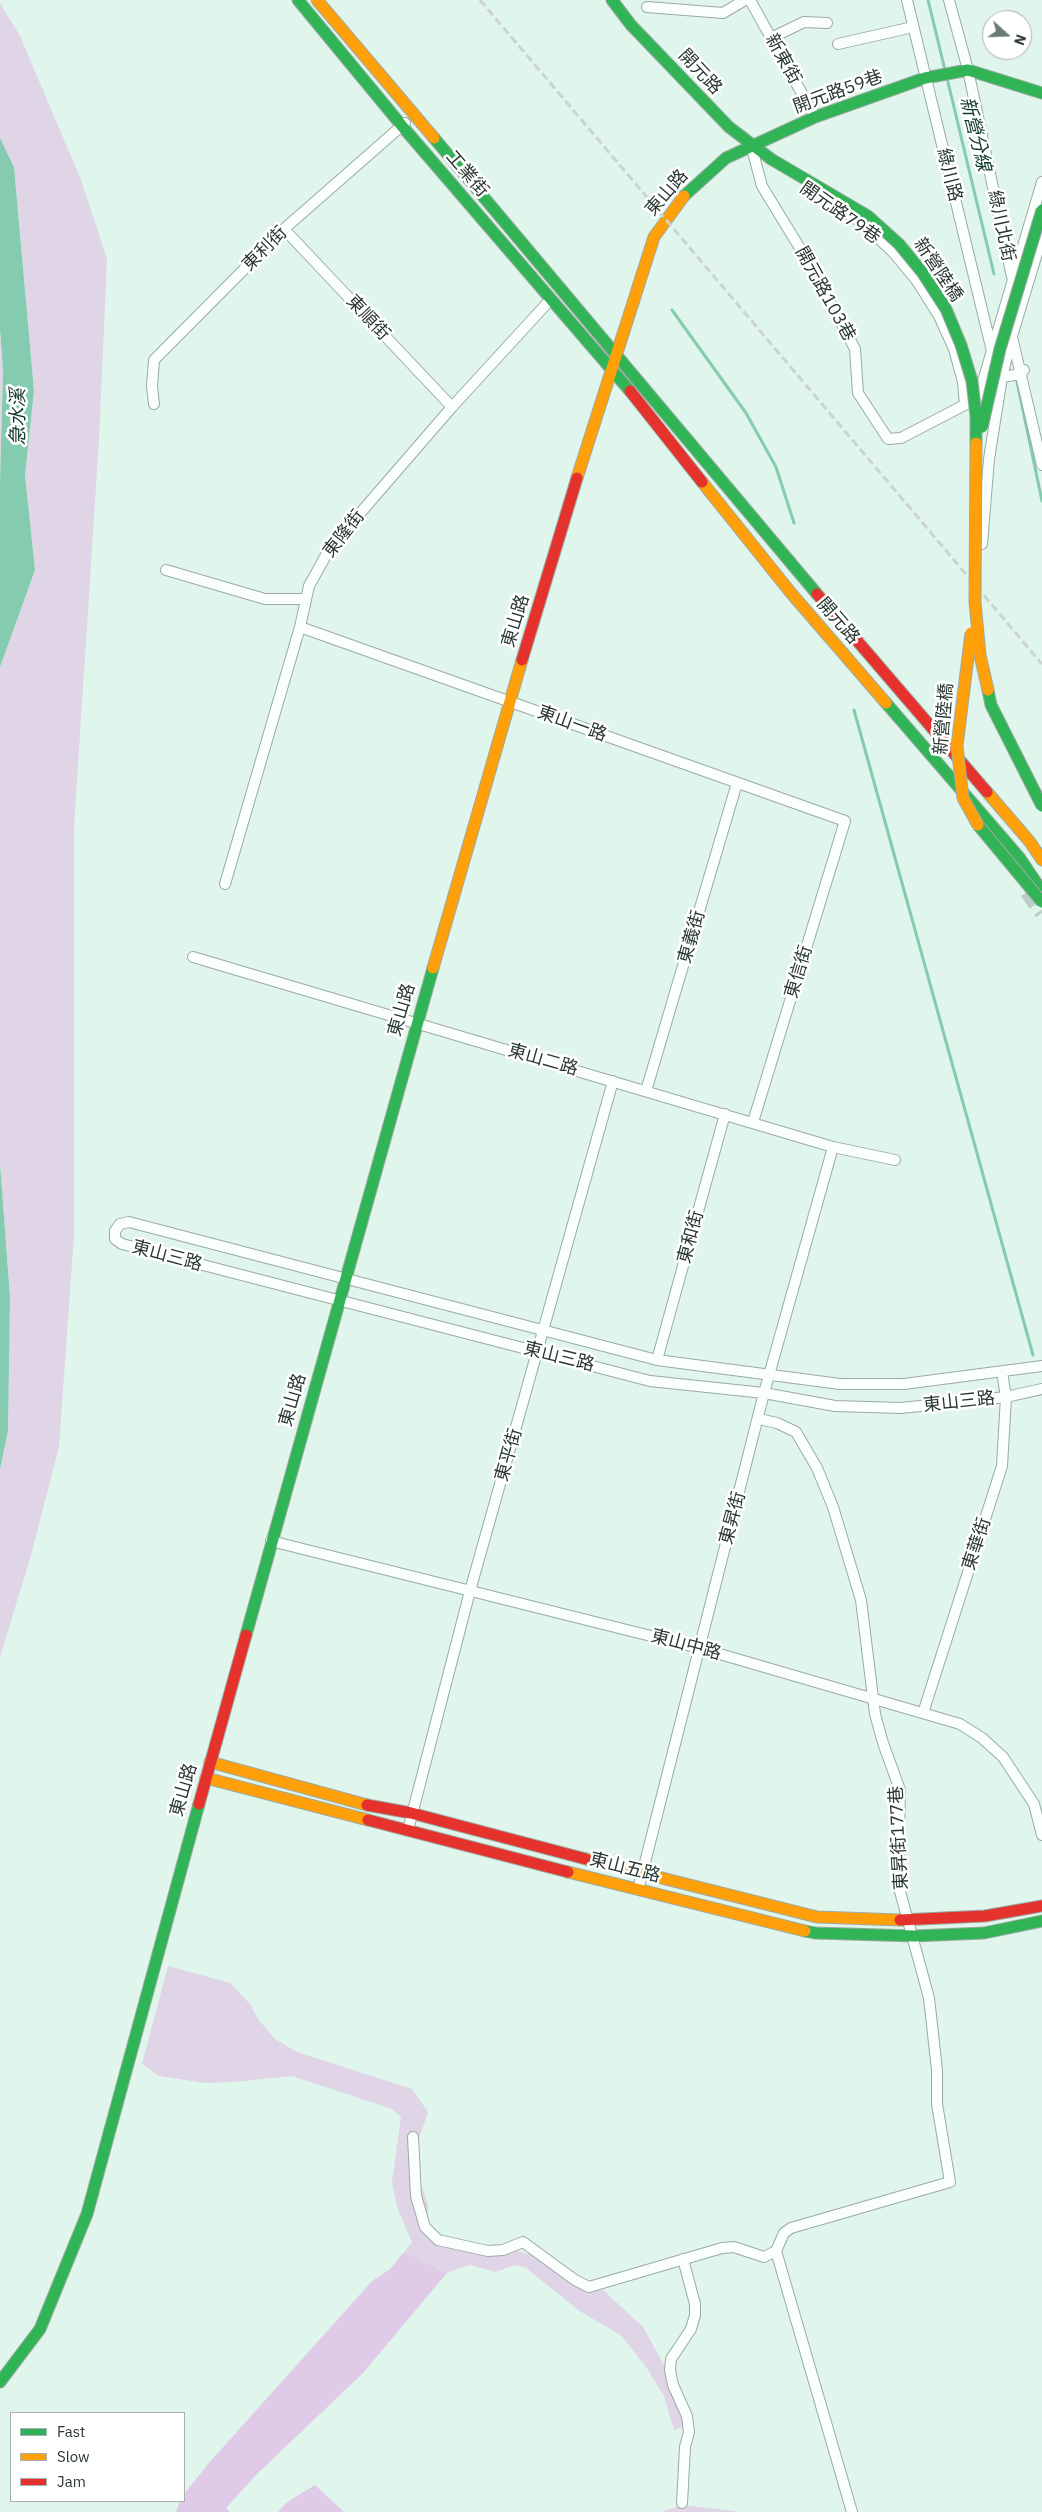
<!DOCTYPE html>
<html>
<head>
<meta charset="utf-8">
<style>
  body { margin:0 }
  #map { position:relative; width:1042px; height:2512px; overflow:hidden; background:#e0f5eb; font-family:"IBM Plex Sans",sans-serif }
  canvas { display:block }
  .legend { position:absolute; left:10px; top:2412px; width:175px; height:90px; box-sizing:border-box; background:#fff; border:1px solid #a9afad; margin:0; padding:6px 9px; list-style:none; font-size:15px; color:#293832 }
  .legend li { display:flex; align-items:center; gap:10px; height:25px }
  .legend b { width:25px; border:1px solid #a9afad }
  .north { position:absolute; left:982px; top:10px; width:50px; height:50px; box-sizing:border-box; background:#fff; border:1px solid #a9afad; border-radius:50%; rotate:110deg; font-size:14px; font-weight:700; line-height:20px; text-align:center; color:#293832 }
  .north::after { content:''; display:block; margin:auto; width:18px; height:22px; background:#697a73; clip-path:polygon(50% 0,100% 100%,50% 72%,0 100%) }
</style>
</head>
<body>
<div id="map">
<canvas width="1042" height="2512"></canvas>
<ul class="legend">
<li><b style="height:6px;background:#30b455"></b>Fast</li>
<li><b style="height:6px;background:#ff9f0a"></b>Slow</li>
<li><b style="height:6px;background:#e5322d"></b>Jam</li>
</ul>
<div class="north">N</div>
</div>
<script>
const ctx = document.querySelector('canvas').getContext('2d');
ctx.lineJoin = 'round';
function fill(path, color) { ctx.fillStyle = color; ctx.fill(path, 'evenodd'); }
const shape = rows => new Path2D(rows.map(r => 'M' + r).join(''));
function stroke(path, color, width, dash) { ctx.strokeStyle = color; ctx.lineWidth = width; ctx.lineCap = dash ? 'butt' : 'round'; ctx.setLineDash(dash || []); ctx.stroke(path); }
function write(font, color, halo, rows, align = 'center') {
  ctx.font = font + ' "IBM Plex Sans","Noto Sans TC",sans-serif'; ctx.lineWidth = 5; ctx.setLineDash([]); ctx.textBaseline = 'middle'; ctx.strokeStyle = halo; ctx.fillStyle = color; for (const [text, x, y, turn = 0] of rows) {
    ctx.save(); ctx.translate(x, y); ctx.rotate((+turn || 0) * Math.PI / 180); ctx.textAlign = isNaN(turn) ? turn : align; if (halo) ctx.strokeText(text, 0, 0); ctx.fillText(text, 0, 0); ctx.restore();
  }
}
fill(shape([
  [0,3,20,36,81,180,107,259,99,440,74,827,74,1234,59,1447,31,1555,0,1657,0,1469,8,1431,10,1297,0,1163,0,667,35,570,25,475,34,391,14,167,0,138],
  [0,329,3,371,0,482],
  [168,1966,230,1983,250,2004,258,2019,275,2039,297,2052,412,2089,428,2112,416,2147,415,2167,428,2205,428,2227,444,2239,475,2252,496,2246,550,2259,603,2290,643,2327,664,2365,676,2376,693,2423,674,2430,664,2396,648,2370,622,2336,578,2310,525,2267,514,2265,496,2272,469,2265,447,2273,404,2252,412,2242,397,2207,392,2182,401,2117,392,2109,292,2076,234,2082,205,2083,159,2076,142,2064],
  [683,2505,741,2512,661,2512]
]), '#dfd5e6');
fill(shape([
  [404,2252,447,2273,363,2373,256,2475,226,2508,230,2512,176,2512,180,2501,184,2501,184,2494,208,2464,372,2281,390,2269],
  [315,2485,344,2512,278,2512,286,2503]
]), '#dfcbe7');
fill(shape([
  [0,138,14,167,34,391,25,475,35,570,0,667,0,482,3,371,0,329],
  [0,1163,10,1297,8,1431,0,1469]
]), '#85cbb0');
stroke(shape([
  [928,0,945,70],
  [947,78,994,274],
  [672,310,746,413,776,467,794,523],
  [1017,382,1042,501],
  [854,710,1033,1355]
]), '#85cbb0', 3);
stroke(shape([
  [1027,892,1042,913]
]), '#bbcfc6', 15, [15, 8]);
const street = shape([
  [750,0,815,117],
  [907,0,992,351],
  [949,0,968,70,1012,277],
  [647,7,723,13,745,0],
  [771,38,804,22,827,23],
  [838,44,913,27],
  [751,145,762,186,812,268,855,349,858,393,888,439,901,438,978,398],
  [830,201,863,224,893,252,917,281,939,316,954,349,963,382,965,405],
  [284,229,452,407],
  [1012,337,1042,465],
  [991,387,1002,377,1021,374,1024,370],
  [978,398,1042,182],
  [154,404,152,386,154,360,284,229,405,123],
  [982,544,989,459,1002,377,1012,336,1042,237],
  [166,570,265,599,306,599],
  [300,627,845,821,753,1122],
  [225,884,300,627,309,586,330,548,452,407,551,299],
  [193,957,833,1147,895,1160],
  [646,1091,737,783],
  [657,1360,725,1114],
  [1042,1366,904,1384,840,1384,657,1360,129,1222,120,1224,115,1231,115,1239,122,1244,650,1381,764,1393,835,1406,901,1408,1006,1397,1042,1389],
  [759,1419,777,1423,796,1432,817,1468,833,1507,861,1600,875,1714,883,1743,900,1790,898,1884,929,1998,937,2070,937,2104,950,2182,791,2228,784,2233,776,2251,852,2512],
  [271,1541,699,1648,960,1724,982,1738,1003,1757,1034,1804,1042,1835],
  [923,1713,1002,1466,1006,1397,1002,1372],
  [408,1830,470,1591,613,1081],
  [638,1890,764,1393,833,1147],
  [413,2137,416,2196,425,2227,438,2240,488,2251,503,2250,523,2242,575,2280,589,2287,722,2248,734,2247,764,2257,776,2251],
  [682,2503,685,2447,689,2432,687,2416,673,2385,670,2370,671,2359,691,2329,695,2315,695,2304,683,2259]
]);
const fast = shape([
  [298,0,402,126,630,391],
  [612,0,631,25,729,127,771,159],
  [434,138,817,594],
  [684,196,726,158,815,117,925,78,968,70,1042,93],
  [886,703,1019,857,1042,891],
  [246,1635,433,968],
  [805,1931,815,1933,914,1936,984,1933,1042,1921],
  [0,2382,40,2329,87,2214,199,1804]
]);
const slow = shape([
  [317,0,434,138],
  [577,478,654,237,684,196],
  [702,482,791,593,886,703],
  [987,792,1030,842,1042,860],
  [433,968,522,660],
  [210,1762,367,1805],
  [206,1778,368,1820],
  [586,1859,817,1917,900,1920],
  [568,1872,805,1931]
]);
const jam = shape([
  [630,391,702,482],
  [817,594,987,792],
  [522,660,577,478],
  [199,1804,246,1635],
  [367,1805,411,1813,586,1859],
  [368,1820,568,1872],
  [900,1920,985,1916,1042,1906]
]);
stroke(street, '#9baba4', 12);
stroke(fast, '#9baba4', 13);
stroke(slow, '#9baba4', 13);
stroke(jam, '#9baba4', 13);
stroke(street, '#fafefc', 10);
stroke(fast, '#30b455', 11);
stroke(slow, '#ff9f0a', 11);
stroke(jam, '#e5322d', 11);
stroke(shape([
  [480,0,1042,664]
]), '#ccd3d0', 3, [8, 4]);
const fastBridge = shape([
  [771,159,868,216,899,244,922,272,946,309,961,345,972,381,976,416,976,443],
  [982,427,1000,349,1042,210],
  [988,690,991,705,1042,806],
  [978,825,1042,902]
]);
const slowBridge = shape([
  [976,443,975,602,980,655,988,690],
  [971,633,957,746,963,798,978,825]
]);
stroke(fastBridge, '#9baba4', 13, []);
stroke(slowBridge, '#9baba4', 13, []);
stroke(fastBridge, '#30b455', 11);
stroke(slowBridge, '#ff9f0a', 11);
write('18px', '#293832', '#fff', [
  ["新東街",783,59,61],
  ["開元路",700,72,47],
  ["開元路59巷",838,92,-20],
  ["工業街",467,174,49],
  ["綠川路",949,175,76],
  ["東山路",667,193,-49],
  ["開元路79巷",840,213,35],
  ["綠川北街",1001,226,78],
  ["東利街",265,249,-45],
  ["新營陸橋",938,270,56],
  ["開元路103巷",825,294,61],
  ["東順街",368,318,47],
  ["東隆街",344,534,-52],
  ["東山路",516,621,-73],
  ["開元路",838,621,49],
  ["新營陸橋",944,719,-85],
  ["東山一路",572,724,20],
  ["東義街",692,937,-74],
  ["東信街",799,972,-73],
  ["東山路",402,1010,-74],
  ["東山二路",543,1060,16],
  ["東和街",691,1237,-75],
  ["東山三路",167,1256,15],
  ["東山三路",559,1357,14],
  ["東山路",293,1400,-74],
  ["東山三路",959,1402,-6],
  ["東平街",509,1455,-74],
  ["東昇街",733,1518,-75],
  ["東華街",977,1544,-72],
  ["東山中路",686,1645,15],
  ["東山路",184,1790,-74],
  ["東昇街177巷",899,1838,-93],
  ["東山五路",625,1868,14]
]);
write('italic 19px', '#0e3729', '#fff', [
  ["新營分線",975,134,76],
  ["急水溪",19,417,-90]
]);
</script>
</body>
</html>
